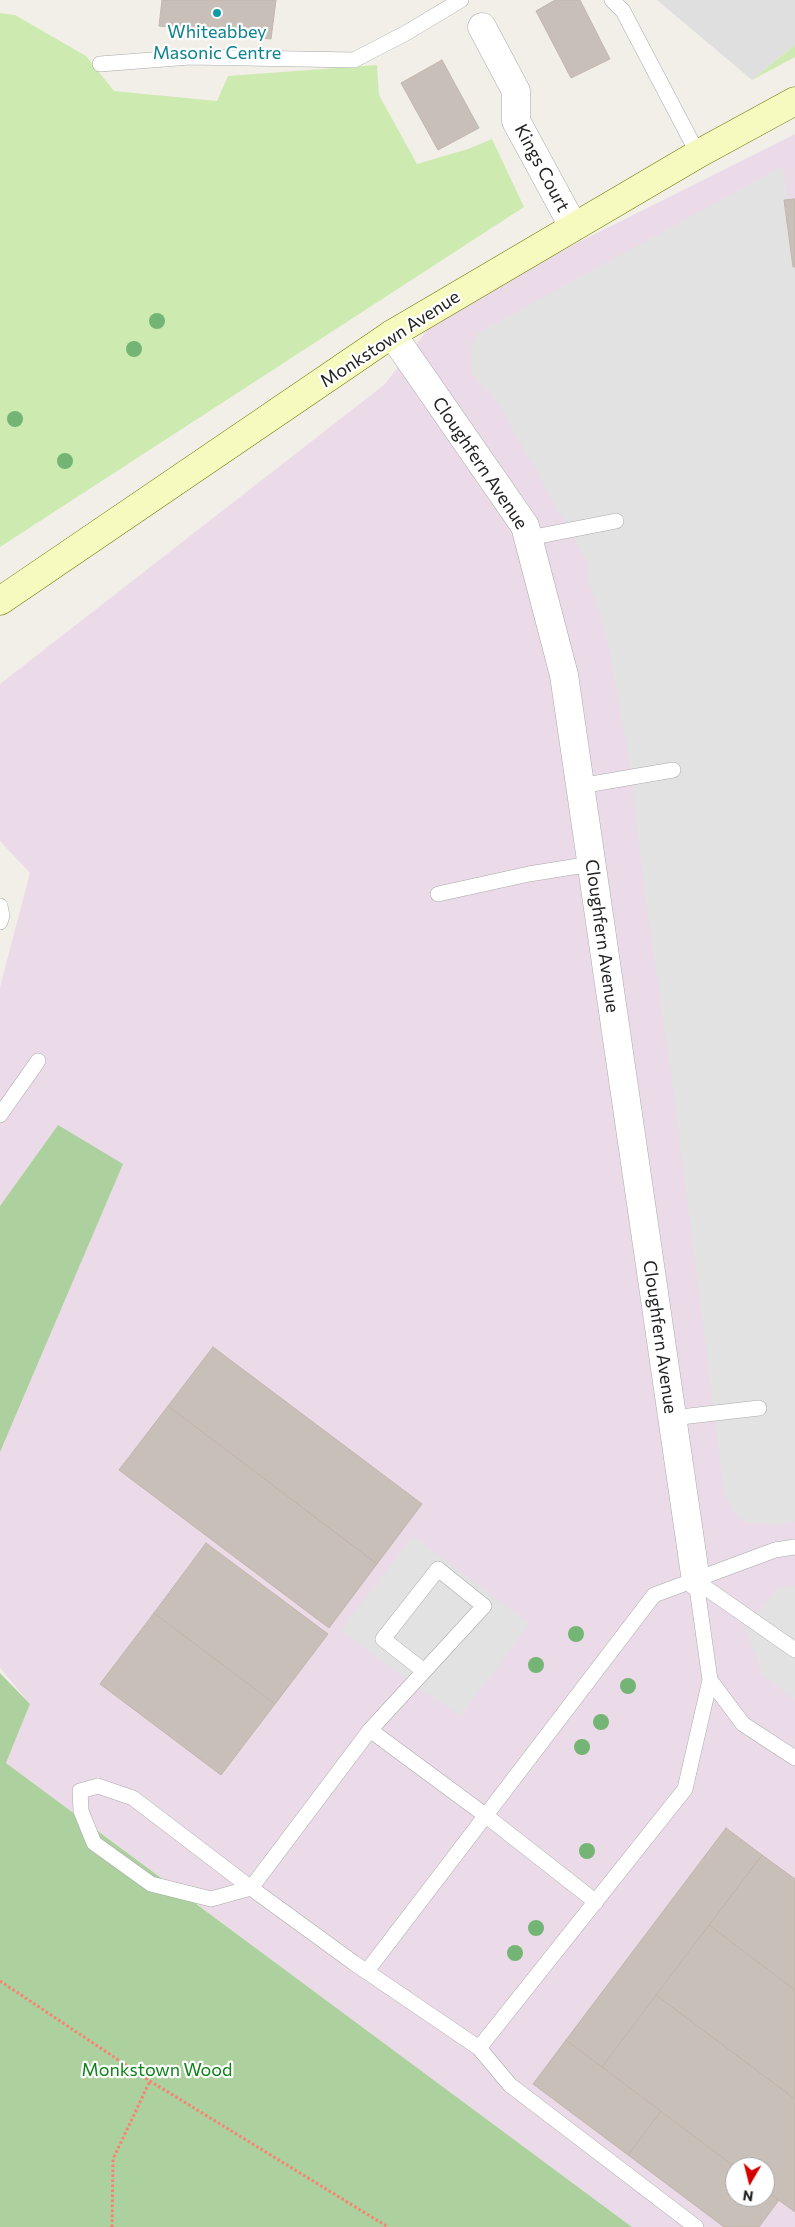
<!DOCTYPE html>
<html>
<head>
<meta charset="utf-8">
<style>
  body { margin:0 }
  #map { position:relative; width:795px; height:2227px; overflow:hidden; background:#f2efe9; font-family:Commissioner,sans-serif }
  canvas { display:block }
  .north { position:absolute; left:725px; top:2157px; width:50px; height:50px; box-sizing:border-box; background:#fff; border:1px solid #a7a7a7; border-radius:50%; rotate:188deg; font-size:14px; font-weight:700; line-height:20px; text-align:center; color:#222 }
  .north::after { content:''; display:block; margin:auto; width:18px; height:22px; background:#d40000; clip-path:polygon(50% 0,100% 100%,50% 72%,0 100%) }
</style>
</head>
<body>
<div id="map">
<canvas width="795" height="2227"></canvas>
<div class="north">N</div>
</div>
<script>
const ctx = document.querySelector('canvas').getContext('2d');
ctx.lineJoin = 'round';
function fill(path, color) { ctx.fillStyle = color; ctx.fill(path, 'evenodd'); }
const shape = rows => new Path2D(rows.map(r => 'M' + r).join(''));
function stroke(path, color, width, dash) { ctx.strokeStyle = color; ctx.lineWidth = width; ctx.lineCap = dash ? 'butt' : 'round'; ctx.setLineDash(dash || []); ctx.stroke(path); }
function write(font, color, halo, rows, align = 'center') {
  ctx.font = font + ' Commissioner,sans-serif'; ctx.lineWidth = 4.5; ctx.setLineDash([]); ctx.textBaseline = 'middle'; ctx.strokeStyle = halo; ctx.fillStyle = color; for (const [text, x, y, turn = 0] of rows) {
    ctx.save(); ctx.translate(x, y); ctx.rotate((+turn || 0) * Math.PI / 180); ctx.textAlign = isNaN(turn) ? turn : align; if (halo) ctx.strokeText(text, 0, 0); ctx.fillText(text, 0, 0); ctx.restore();
  }
}
fill(shape([
  [657,0,795,0,795,45,752,80]
]), '#e0dfdf');
fill(shape([
  [795,134,795,2227,632,2227,6,1763,30,1704,0,1668,0,1436,58,1125,0,1206,0,987,30,873,0,841,0,684,384,385,443,310],
  [735,2167,765,2167,765,2197,735,2197]
]), '#ebdbe8');
fill(shape([
  [0,13,15,15,86,56,114,91,217,101,228,76,377,65,379,95,417,164,468,149,492,139,524,207,0,547],
  [795,45,795,57,752,80]
]), '#cdebb0');
fill(shape([
  [58,1125,123,1164,0,1452,0,1206],
  [0,1673,30,1704,6,1763,632,2227,0,2227]
]), '#add19e');
fill(shape([
  [783,166,795,252,795,1521,776,1524,750,1523,739,1517,725,1497,671,1072,645,893,630,765,608,642,587,576,589,565,494,396,472,374,471,346,478,333],
  [413,1536,530,1624,460,1716,430,1694,429,1696,341,1630],
  [795,1586,795,1700,763,1675,745,1628,779,1588]
]), '#e2e2e2');
const building = shape([
  [162,0,276,0,271,39,159,26,162,0],
  [555,0,580,0,610,59,571,78,536,11,555,0],
  [442,60,479,128,438,150,401,83,442,60],
  [795,199,795,267,793,267,784,200,795,199],
  [213,1347,422,1504,377,1564,168,1406,213,1347],
  [168,1406,377,1564,329,1628,119,1470,168,1406],
  [206,1543,328,1634,275,1704,154,1613,206,1543],
  [154,1613,275,1704,221,1775,100,1684,154,1613],
  [726,1828,762,1855,602,2067,566,2040,726,1828],
  [762,1855,795,1879,795,1990,709,1925,762,1855],
  [709,1925,795,1990,795,2099,656,1995,709,1925],
  [656,1995,795,2099,795,2212,765,2190,765,2167,735,2167,602,2067,656,1995],
  [566,2040,661,2111,628,2155,533,2084,566,2040],
  [661,2111,735,2167,735,2197,765,2197,765,2190,779,2200,759,2227,724,2227,628,2155,661,2111]
]);
fill(building, '#c7bfb8');
stroke(building, '#c4b6ab', 1);
const lane = shape([
  [612,0,623,11,698,154],
  [100,64,190,57,354,60,406,33,461,0],
  [529,538,616,521],
  [580,786,673,770],
  [438,894,529,874,591,864],
  [0,906,2,916,0,922],
  [0,1115,38,1061],
  [672,1418,759,1408],
  [696,1581,795,1650],
  [424,1671,383,1639,438,1569,484,1606,370,1730,251,1888,354,1963,479,2048,685,1789,710,1680,696,1581],
  [710,1680,743,1724,795,1758],
  [370,1730,485,1815,596,1902],
  [98,1786,133,1798,251,1888,211,1899,151,1884,94,1843,81,1811,80,1791,98,1786],
  [367,1971,654,1595,775,1550,795,1547],
  [479,2048,510,2085,696,2227]
]);
const street = shape([
  [482,27,516,91,516,121,573,226],
  [392,334,525,526,564,675,696,1581]
]);
const secondary = shape([
  [0,601,392,334,698,154,795,101]
]);
stroke(lane, '#a9a9a9', 16);
stroke(street, '#a9a9a9', 29);
stroke(secondary, '#707d05', 29);
stroke(shape([
  [0,1981,150,2081,388,2227],
  [112,2227,113,2159,150,2081]
]), '#fa8072', 3, [2.5, 2.5]);
stroke(lane, '#fff', 15);
stroke(street, '#fff', 28);
stroke(secondary, '#f7fabf', 28);
ctx.fillStyle = '#74b475';
for (const [x, y] of [
  [157,321],
  [134,349],
  [15,419],
  [65,461],
  [576,1634],
  [536,1665],
  [628,1686],
  [601,1722],
  [582,1747],
  [587,1851],
  [536,1928],
  [515,1953]
]) { ctx.beginPath(); ctx.arc(x, y, 8, 0, 2 * Math.PI); ctx.fill(); }
for (const [x, y, r, color] of [
  [217,13,5,"#0f9aa8"]
]) { const dot = new Path2D(); dot.arc(x, y, r, 0, 2 * Math.PI); ctx.fillStyle = color; ctx.fill(dot); stroke(dot, '#fff', 2); }
write('18px', '#0d838f', '#fff', [
  ["Whiteabbey",217,32],
  ["Masonic Centre",217,53]
]);
write('18px', '#222', '#fff', [
  ["Kings Court",542,168,62],
  ["Monkstown Avenue",390,339,-33],
  ["Cloughfern Avenue",480,463,56],
  ["Cloughfern Avenue",602,936,82],
  ["Cloughfern Avenue",660,1337,82]
]);
write('18px', '#0c8416', '#fff', [
  ["Monkstown Wood",157,2070]
]);
</script>
</body>
</html>
